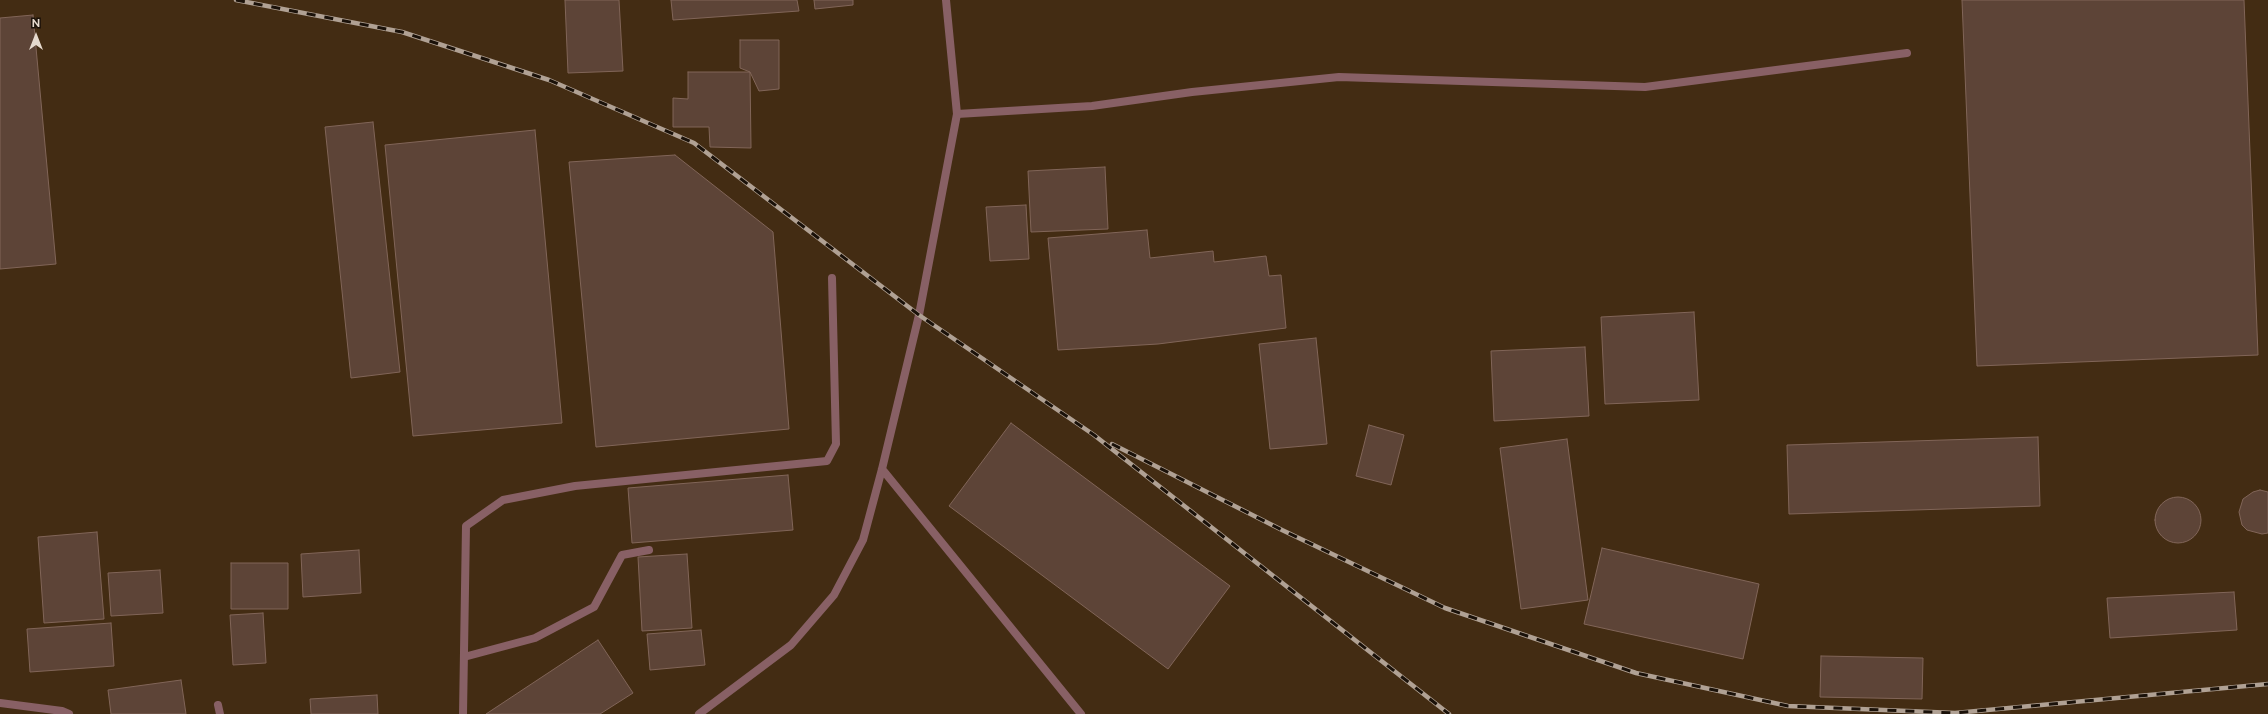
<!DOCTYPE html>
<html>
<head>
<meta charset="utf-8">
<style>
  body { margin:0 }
  #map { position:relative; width:2268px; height:714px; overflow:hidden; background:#392614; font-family:Raleway,sans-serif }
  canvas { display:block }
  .north { position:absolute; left:16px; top:16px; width:40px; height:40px; -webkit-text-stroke:3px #1a1109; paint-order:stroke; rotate:0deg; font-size:11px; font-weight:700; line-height:16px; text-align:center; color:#e6dace }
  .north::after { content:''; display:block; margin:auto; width:14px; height:18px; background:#e6dace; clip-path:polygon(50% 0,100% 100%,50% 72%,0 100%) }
</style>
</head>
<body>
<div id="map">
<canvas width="2268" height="714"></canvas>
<div class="north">N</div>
</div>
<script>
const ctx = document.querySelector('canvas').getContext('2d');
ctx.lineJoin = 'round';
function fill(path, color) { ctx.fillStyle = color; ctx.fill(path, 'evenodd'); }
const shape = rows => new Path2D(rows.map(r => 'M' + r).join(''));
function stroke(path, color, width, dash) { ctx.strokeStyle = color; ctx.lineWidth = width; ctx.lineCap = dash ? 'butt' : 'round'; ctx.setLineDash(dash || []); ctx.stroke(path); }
fill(shape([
  [0,0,2268,0,2268,714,0,714]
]), '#432c13');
const building = shape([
  [565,0,619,0,623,71,568,73,565,0],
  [671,0,797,0,799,11,673,20,671,0],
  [814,0,853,0,853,5,815,9,814,0],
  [1962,0,2244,0,2258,355,1977,366,1962,0],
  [33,15,56,264,0,269,0,18,33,15],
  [740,40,779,40,779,89,759,91,750,72,740,68,740,40],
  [688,72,750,72,751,148,710,147,709,127,673,127,673,98,688,99,688,72],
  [373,122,400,372,351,378,325,127,373,122],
  [535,130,562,423,413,436,385,145,535,130],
  [675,155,773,232,789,429,596,447,569,162,675,155],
  [1105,167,1108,229,1031,232,1028,171,1105,167],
  [1026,205,1029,259,990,261,986,207,1026,205],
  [1147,230,1150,258,1213,251,1214,262,1266,256,1269,276,1281,275,1286,328,1158,344,1058,350,1048,238,1147,230],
  [1694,312,1699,400,1605,404,1601,317,1694,312],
  [1316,338,1327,444,1270,449,1259,344,1316,338],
  [1585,347,1589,416,1494,421,1491,351,1585,347],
  [1011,423,1230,586,1168,669,949,506,1011,423],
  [1369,425,1404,435,1391,485,1356,476,1369,425],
  [2038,437,2040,506,1789,514,1787,445,2038,437],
  [1567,439,1588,600,1521,609,1500,448,1567,439],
  [788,475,793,530,632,543,628,488,788,475],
  [2260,490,2268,492,2268,533,2262,534,2247,530,2242,525,2239,512,2243,499,2253,492,2260,490],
  '2155 520a23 23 0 1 1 46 0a23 23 0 1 1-46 0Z',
  [97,532,104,619,44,623,38,537,97,532],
  [1602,548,1759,584,1743,659,1584,624,1602,548],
  [359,550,361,593,303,597,301,554,359,550],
  [687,554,692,628,642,631,638,557,687,554],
  [231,563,288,563,288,609,231,609,231,563],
  [160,570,163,613,111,616,108,573,160,570],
  [2234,592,2237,630,2110,638,2107,598,2234,592],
  [263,613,266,663,233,665,230,615,263,613],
  [111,623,114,666,30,672,27,629,111,623],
  [701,630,705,665,650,670,647,634,701,630],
  [598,640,633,693,600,714,486,714,598,640],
  [1821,656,1923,658,1922,699,1820,697,1821,656],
  [181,680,186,714,111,714,108,690,181,680],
  [377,695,378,714,311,714,310,699,377,695]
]);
fill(building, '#5d4437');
stroke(building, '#816558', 1);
stroke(shape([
  [957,114,1092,106,1192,92,1339,77,1645,87,1907,53],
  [464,657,535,638,594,607,622,555,649,550],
  [0,703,62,711,69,714],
  [218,705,220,714],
  [463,714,466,526,503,500,575,486,827,461,836,444,832,278]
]), '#886065', 8);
stroke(shape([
  [882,469,1081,714],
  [699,714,791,645,834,595,863,540,882,469,919,315,957,114,946,0]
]), '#886065', 8);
const rail = shape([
  [236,0,402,32,549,80,694,143,919,315,1094,435,1449,714],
  [1112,444,1282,530,1445,608,1636,673,1788,706,1955,713,2268,684]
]);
stroke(rail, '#b0a194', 4.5);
stroke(rail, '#1a1109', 3, [9]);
</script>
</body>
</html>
